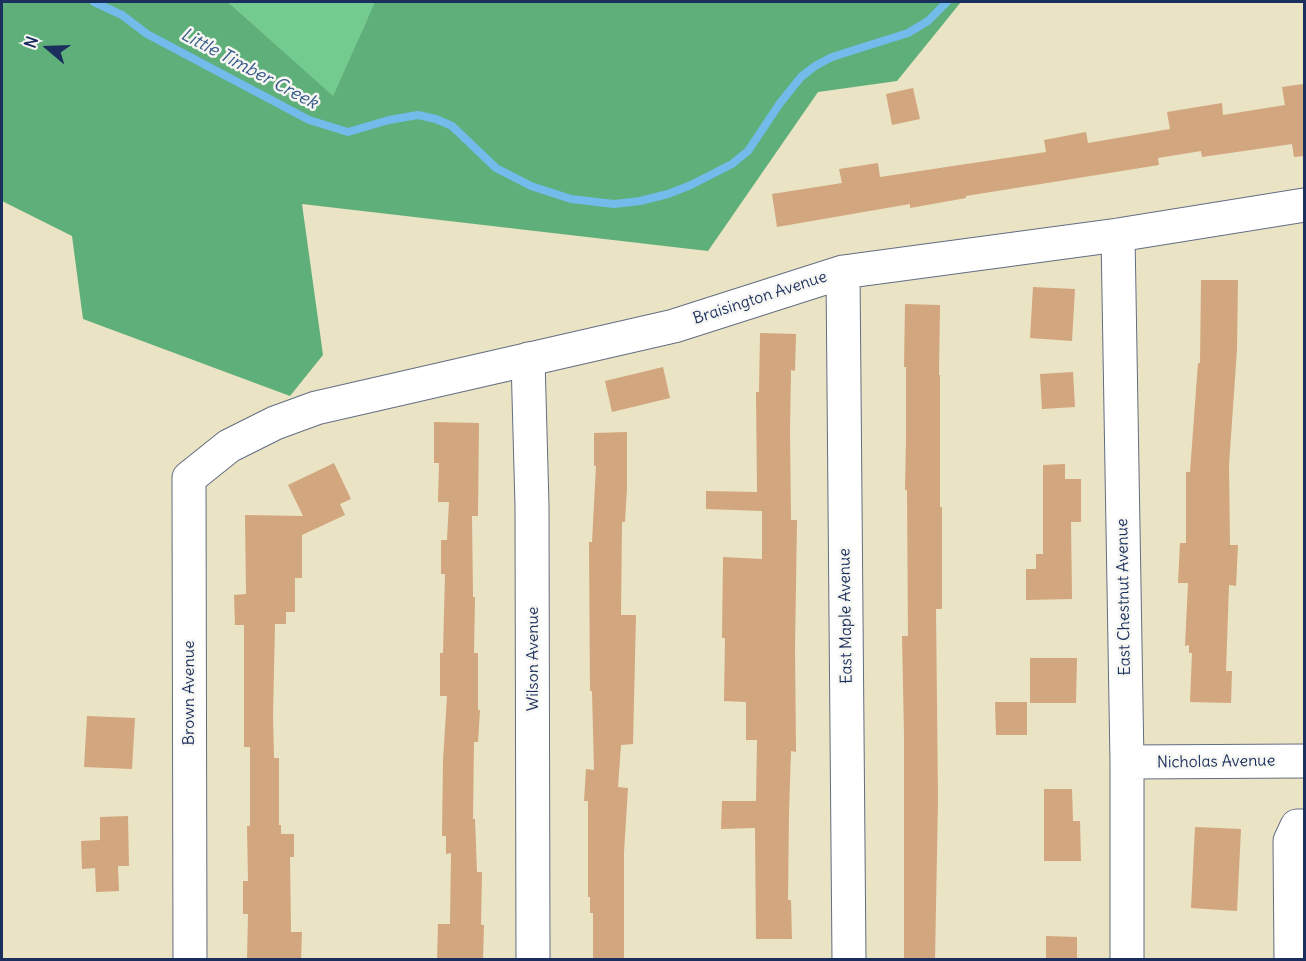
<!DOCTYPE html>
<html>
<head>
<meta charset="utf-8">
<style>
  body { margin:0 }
  #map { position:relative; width:1306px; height:961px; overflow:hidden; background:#eae3c4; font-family:Delius,sans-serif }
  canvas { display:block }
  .frame { position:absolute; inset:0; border:3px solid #1b2f5e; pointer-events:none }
  .north { position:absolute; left:18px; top:18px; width:60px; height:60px; -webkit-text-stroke:4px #f6f6f2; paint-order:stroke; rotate:289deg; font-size:16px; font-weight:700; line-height:24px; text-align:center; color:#1b2f5e }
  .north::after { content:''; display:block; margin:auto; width:21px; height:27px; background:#1b2f5e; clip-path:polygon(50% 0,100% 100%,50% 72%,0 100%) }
</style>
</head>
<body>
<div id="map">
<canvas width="1306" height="961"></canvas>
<div class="frame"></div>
<div class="north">N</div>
</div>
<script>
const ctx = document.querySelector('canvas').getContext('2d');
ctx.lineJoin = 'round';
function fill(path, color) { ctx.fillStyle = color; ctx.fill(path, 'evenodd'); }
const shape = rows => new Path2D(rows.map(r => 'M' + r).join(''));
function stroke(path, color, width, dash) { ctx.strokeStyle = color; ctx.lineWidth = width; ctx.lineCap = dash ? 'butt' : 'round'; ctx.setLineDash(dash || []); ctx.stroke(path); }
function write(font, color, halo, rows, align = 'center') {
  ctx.font = font + ' Delius,sans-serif'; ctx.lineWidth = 5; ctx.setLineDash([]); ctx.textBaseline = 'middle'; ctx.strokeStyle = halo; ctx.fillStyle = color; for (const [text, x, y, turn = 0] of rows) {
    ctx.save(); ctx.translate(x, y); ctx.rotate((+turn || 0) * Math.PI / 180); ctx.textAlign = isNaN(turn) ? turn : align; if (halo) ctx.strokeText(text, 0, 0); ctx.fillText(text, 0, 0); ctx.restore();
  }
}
fill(shape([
  [228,2,386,2,368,18,333,97]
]), '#74cb90');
fill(shape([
  [2,2,228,2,333,96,375,2,961,2,897,81,818,92,708,251,302,204,323,355,290,396,83,319,72,236,2,201]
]), '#5faf7a');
stroke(shape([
  [94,2,122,15,147,34,309,120,348,132,389,120,418,115,436,119,452,126,496,168,531,186,571,199,614,204,640,201,668,194,691,185,732,164,748,151,780,103,801,77,815,66,832,57,908,33,928,21,947,2]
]), '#72bbea', 8);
fill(shape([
  [1303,84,1305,94,1305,156,1294,157,1292,144,1202,157,1201,151,1158,158,1159,165,966,196,966,198,910,208,910,204,777,227,772,194,842,183,839,169,878,163,880,177,1046,152,1044,140,1086,132,1088,143,1170,129,1167,112,1222,103,1223,115,1285,105,1282,87],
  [913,88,920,119,892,125,886,94],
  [1201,280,1238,280,1237,349,1229,465,1230,545,1238,545,1236,586,1229,585,1226,671,1232,671,1231,703,1190,702,1192,653,1189,653,1189,645,1185,646,1188,583,1178,583,1180,543,1186,543,1186,472,1190,472,1198,363,1200,363],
  [1033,287,1075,289,1072,341,1030,338],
  [905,304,940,305,939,375,940,375,940,507,942,507,942,609,936,609,938,799,935,960,904,960,904,735,902,636,908,636,907,490,905,490,906,438,906,367,904,367],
  [760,333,796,334,795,371,791,370,790,431,791,520,797,520,795,648,796,752,791,751,789,812,788,900,791,900,792,939,756,939,755,828,721,829,722,801,756,801,757,740,746,740,746,702,724,701,725,638,722,638,723,557,762,559,762,511,706,509,706,491,757,492,756,392,759,392],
  [663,367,670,398,612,412,605,381],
  [1073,372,1075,407,1042,409,1040,374],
  [434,422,479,423,478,516,472,516,473,597,475,597,474,653,478,653,478,710,480,710,478,742,474,742,473,819,475,819,477,872,482,872,481,925,484,925,483,960,437,960,438,924,450,924,451,853,446,854,446,836,442,836,443,761,447,696,440,696,440,653,443,653,445,574,441,574,441,540,447,540,449,502,438,502,439,463,434,463],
  [627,432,627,488,625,522,622,522,621,615,636,615,633,744,621,745,618,787,628,788,624,852,624,960,593,960,593,913,590,913,590,897,588,897,588,801,584,801,586,769,594,770,592,691,590,691,589,542,592,542,596,466,594,466,594,433],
  [334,463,351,499,340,504,345,515,302,535,302,578,295,578,295,612,286,612,286,624,275,624,273,716,274,758,279,758,279,825,281,825,281,834,294,834,294,857,290,857,291,932,302,932,301,960,247,960,248,914,243,914,243,881,248,881,247,826,250,826,250,747,244,747,244,625,235,625,234,595,246,594,245,515,303,516,288,485],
  [1065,464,1065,479,1081,479,1081,522,1071,522,1072,599,1026,600,1026,569,1036,569,1036,554,1043,554,1043,465],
  [1030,658,1077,658,1076,703,1030,703],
  [995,702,1027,702,1027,735,996,735],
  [87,716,135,718,132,769,84,767],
  [1044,789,1072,789,1073,821,1080,821,1081,861,1044,861],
  [128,816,129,866,118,866,119,891,96,892,95,868,82,869,81,841,100,840,100,817],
  [1195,827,1241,829,1237,911,1191,908],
  [1046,936,1077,937,1077,960,1046,960]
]), '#d2a67e');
const minor = shape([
  [1118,235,1127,762,1127,960],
  [843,272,849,960],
  [528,359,532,506,533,960],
  [1127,762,1304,761],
  [190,960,189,478,229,446,275,423,316,408,674,326,843,272,1118,235,1304,205],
  [1291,960,1290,841,1297,826,1304,826]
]);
stroke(minor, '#636e82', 35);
stroke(minor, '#fff', 33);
write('16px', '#1b2f5e', '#f6f6f2', [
  ["Braisington Avenue",760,298,-18],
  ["East Chestnut Avenue",1124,597,-91],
  ["East Maple Avenue",846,616,-91],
  ["Wilson Avenue",533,659,-90],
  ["Brown Avenue",189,693,-90],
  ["Nicholas Avenue",1216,762,-1]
]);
write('italic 18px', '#355988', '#f6f6f2', [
  ["Little Timber Creek",249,69,28]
]);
</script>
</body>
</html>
